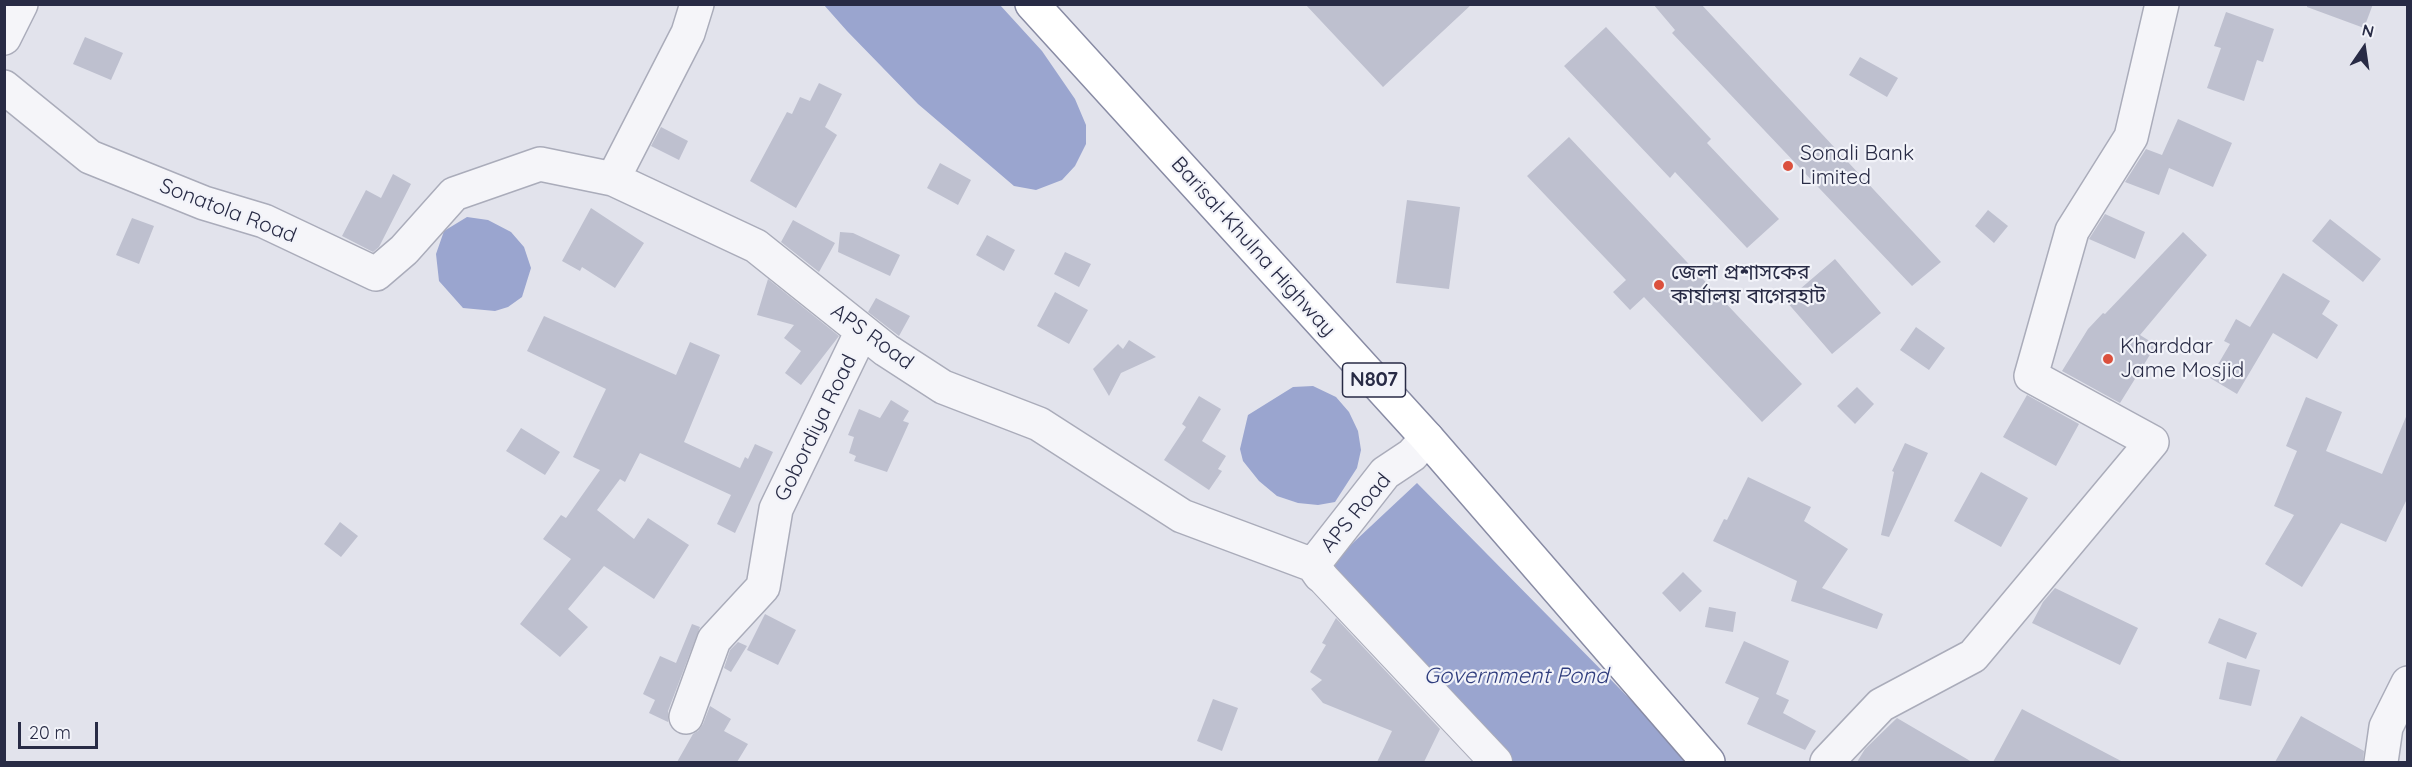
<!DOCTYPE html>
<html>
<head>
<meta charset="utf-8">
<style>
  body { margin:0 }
  #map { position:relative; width:2412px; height:767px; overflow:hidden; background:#e2e3ec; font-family:Quicksand,sans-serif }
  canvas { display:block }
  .frame { position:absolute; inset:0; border:6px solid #282b45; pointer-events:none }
  .north { position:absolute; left:2334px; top:18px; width:60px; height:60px; -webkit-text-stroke:4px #f2f3f9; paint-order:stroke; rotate:13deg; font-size:16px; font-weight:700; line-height:24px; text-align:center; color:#282b45 }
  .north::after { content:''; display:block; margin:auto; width:21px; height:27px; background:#282b45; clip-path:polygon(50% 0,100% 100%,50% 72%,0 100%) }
  .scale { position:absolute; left:18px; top:722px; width:80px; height:27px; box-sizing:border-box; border:3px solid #282b45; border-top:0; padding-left:8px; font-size:18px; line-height:21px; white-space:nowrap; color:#282b45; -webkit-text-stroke:4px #f2f3f9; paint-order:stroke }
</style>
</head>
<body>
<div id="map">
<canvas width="2412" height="767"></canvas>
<div class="frame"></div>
<div class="north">N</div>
<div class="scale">20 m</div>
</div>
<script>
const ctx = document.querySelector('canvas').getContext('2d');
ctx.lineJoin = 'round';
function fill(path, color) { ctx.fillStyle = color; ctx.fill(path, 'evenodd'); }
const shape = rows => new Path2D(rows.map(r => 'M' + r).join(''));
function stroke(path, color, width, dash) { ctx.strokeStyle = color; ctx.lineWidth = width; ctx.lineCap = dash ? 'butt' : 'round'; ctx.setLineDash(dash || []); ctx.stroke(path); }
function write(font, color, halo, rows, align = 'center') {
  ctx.font = font + ' Quicksand,"Noto Sans Bengali",sans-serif'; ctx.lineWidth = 4.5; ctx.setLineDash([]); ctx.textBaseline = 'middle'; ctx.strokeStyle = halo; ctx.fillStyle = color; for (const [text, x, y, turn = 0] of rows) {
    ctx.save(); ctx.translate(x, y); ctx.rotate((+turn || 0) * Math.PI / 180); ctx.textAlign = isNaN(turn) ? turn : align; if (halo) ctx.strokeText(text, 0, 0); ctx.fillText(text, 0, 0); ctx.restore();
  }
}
fill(shape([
  [824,5,1000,5,1042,51,1075,99,1086,125,1086,144,1075,166,1062,180,1036,190,1014,186,918,104,847,31],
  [467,217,488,220,511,232,524,247,531,268,522,297,508,307,495,311,463,308,439,281,436,254,444,231],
  [1313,386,1336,397,1349,412,1358,431,1361,450,1357,468,1335,502,1318,505,1298,503,1277,496,1259,481,1243,461,1240,449,1248,415,1293,387],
  [1417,483,1692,762,1509,762,1325,569]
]), '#9aa5cf');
fill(shape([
  [1305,4,1472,4,1383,87],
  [1653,4,1701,4,1941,262,1912,286,1672,33,1675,30],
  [2307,4,2373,4,2364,28,2307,7],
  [2226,12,2274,29,2263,62,2257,60,2244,101,2207,88,2221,48,2214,46],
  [1606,27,1711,139,1707,143,1779,219,1747,248,1675,172,1670,178,1564,66],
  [85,37,123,53,111,80,73,64],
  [1860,57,1898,78,1887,97,1849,75],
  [819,83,842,94,825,127,837,135,796,208,750,181,787,112,792,114,800,97,810,101],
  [2178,119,2232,143,2213,187,2169,168,2159,195,2125,182,2146,149,2162,155],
  [661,127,688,141,679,160,651,146],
  [1569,137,1802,384,1762,422,1644,297,1630,310,1613,292,1626,280,1527,176],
  [940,163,971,180,958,205,927,188],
  [393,174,411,184,379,247,373,252,342,236,366,190,381,198],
  [1407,200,1460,207,1449,289,1396,283],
  [591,208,644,243,615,288,582,267,580,271,562,261],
  [1988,210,2008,226,1994,243,1975,226],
  [2105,214,2145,232,2135,259,2089,239],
  [132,218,154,226,139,264,116,255],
  [2330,219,2381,259,2363,282,2312,241],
  [793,220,835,243,819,272,781,242],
  [840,232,853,233,900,255,890,276,838,252],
  [2183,232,2207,255,2140,335,2156,345,2120,403,2062,371,2088,329,2103,313,2105,314],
  [987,235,1015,250,1004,271,976,255],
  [1065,252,1091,264,1079,287,1054,274],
  [1835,259,1881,313,1832,354,1786,301],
  [2283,273,2330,301,2322,314,2338,325,2317,359,2273,333,2237,394,2210,378,2230,344,2224,341,2236,319,2250,327],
  [768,279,839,336,801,385,785,373,801,351,784,338,794,325,757,315],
  [1055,292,1088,310,1069,344,1037,326],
  [876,298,910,316,899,336,868,312],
  [544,316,676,375,690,342,720,355,684,442,740,468,745,457,748,459,755,444,773,452,735,533,717,524,731,495,640,453,625,482,620,479,597,510,634,539,648,518,689,545,654,599,604,566,568,609,588,627,560,657,520,624,571,559,543,539,561,515,566,518,600,470,573,457,606,389,527,351],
  [1916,327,1945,348,1929,370,1900,350],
  [1129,340,1156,357,1121,373,1109,396,1093,369,1118,344,1123,349],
  [1857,387,1874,404,1855,424,1837,406],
  [2027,395,2079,424,2056,466,2003,437],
  [1199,396,1221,409,1202,441,1226,456,1218,469,1222,471,1209,490,1164,460,1186,427,1182,424],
  [2306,397,2342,412,2326,451,2382,474,2408,412,2408,497,2386,542,2341,523,2302,587,2265,564,2294,515,2274,506,2297,451,2286,446],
  [891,400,909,411,903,421,909,423,887,472,854,461,856,456,849,453,854,437,848,435,859,409,880,418],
  [521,428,560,452,545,475,506,451],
  [1905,443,1928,453,1889,537,1881,535,1894,472,1892,471],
  [1981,472,2028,498,2001,547,1954,521],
  [1748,477,1811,507,1804,521,1848,549,1822,588,1883,614,1877,629,1791,601,1797,581,1713,541,1724,519,1727,520],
  [340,522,358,536,341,557,324,544],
  [1683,572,1702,591,1680,612,1662,593],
  [2055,588,2138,628,2120,665,2032,623,2043,602],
  [1709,607,1736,612,1733,632,1705,627],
  [765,614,796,630,778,665,747,650],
  [1336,618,1440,729,1424,762,1377,762,1392,731,1323,703,1311,689,1322,680,1310,672,1326,645,1322,643],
  [2219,618,2257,633,2246,659,2208,643],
  [692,624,700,627,668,711,668,722,649,713,655,700,643,694,660,656,676,663],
  [1744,641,1789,661,1776,694,1789,700,1783,713,1816,731,1805,750,1747,724,1759,698,1725,683],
  [738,642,747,646,731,672,724,668,730,650],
  [2227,662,2260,670,2251,706,2219,699],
  [1213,699,1238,708,1222,751,1197,741],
  [710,706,731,719,724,731,748,744,737,762,677,762,693,734,698,731,703,724],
  [2022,709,2123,762,1993,762],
  [2301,716,2364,751,2363,762,2275,762],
  [1897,718,1972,762,1857,762,1865,749]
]), '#bec0cf');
const minor = shape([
  [1320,575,1496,762]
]);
const tertiary = shape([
  [697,4,688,33,613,179,756,246,886,350,943,387,1039,424,1182,516,1313,565,1320,575],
  [4,38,21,4],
  [4,87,90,157,204,203,264,221,376,274,404,250,454,194,540,164,613,179],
  [1313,565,1385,473,1412,455,1427,438],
  [686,717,714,640,763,587,776,509,862,331],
  [1827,762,1881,705,1973,656,2152,442,2031,376,2072,231,2131,137,2162,4],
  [2381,762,2386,727,2408,683]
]);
const trunk = shape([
  [1032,4,1427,438,1708,762]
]);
stroke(minor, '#aaacba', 34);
stroke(tertiary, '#aaacba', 36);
stroke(trunk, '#888ba4', 36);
stroke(minor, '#f5f5f9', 32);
stroke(tertiary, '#f5f5f9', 33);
stroke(trunk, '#fff', 33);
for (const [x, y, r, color] of [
  [1788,166,6,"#db503d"],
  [1659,285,6,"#db503d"],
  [2108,359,6,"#db503d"]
]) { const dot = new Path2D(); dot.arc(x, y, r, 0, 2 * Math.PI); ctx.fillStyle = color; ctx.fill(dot); stroke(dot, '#f2f3f9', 2); }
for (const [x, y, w] of [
  [1374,380,63]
]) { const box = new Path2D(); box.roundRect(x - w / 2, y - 17, w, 34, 4.5); ctx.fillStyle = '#f2f3f9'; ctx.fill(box); stroke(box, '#282b45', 1.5); }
write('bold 20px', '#282b45', null, [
  ["N807",1374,380]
]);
write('21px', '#282b45', '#f2f3f9', [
  ["Sonali Bank",1800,154],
  ["Limited",1800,178],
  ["জেলা প্রশাসকের",1671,273],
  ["কার্যালয় বাগেরহাট",1671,297],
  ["Kharddar",2120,347],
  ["Jame Mosjid",2120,371]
], 'left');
write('21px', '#282b45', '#f2f3f9', [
  ["Sonatola Road",228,211,21],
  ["Barisal-Khulna Highway",1253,247,48],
  ["APS Road",872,337,36],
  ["Gobordiya Road",816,428,-64],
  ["APS Road",1356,513,-50]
]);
write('italic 22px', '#2e3c7d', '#f2f3f9', [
  ["Government Pond",1516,676]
]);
</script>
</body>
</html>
